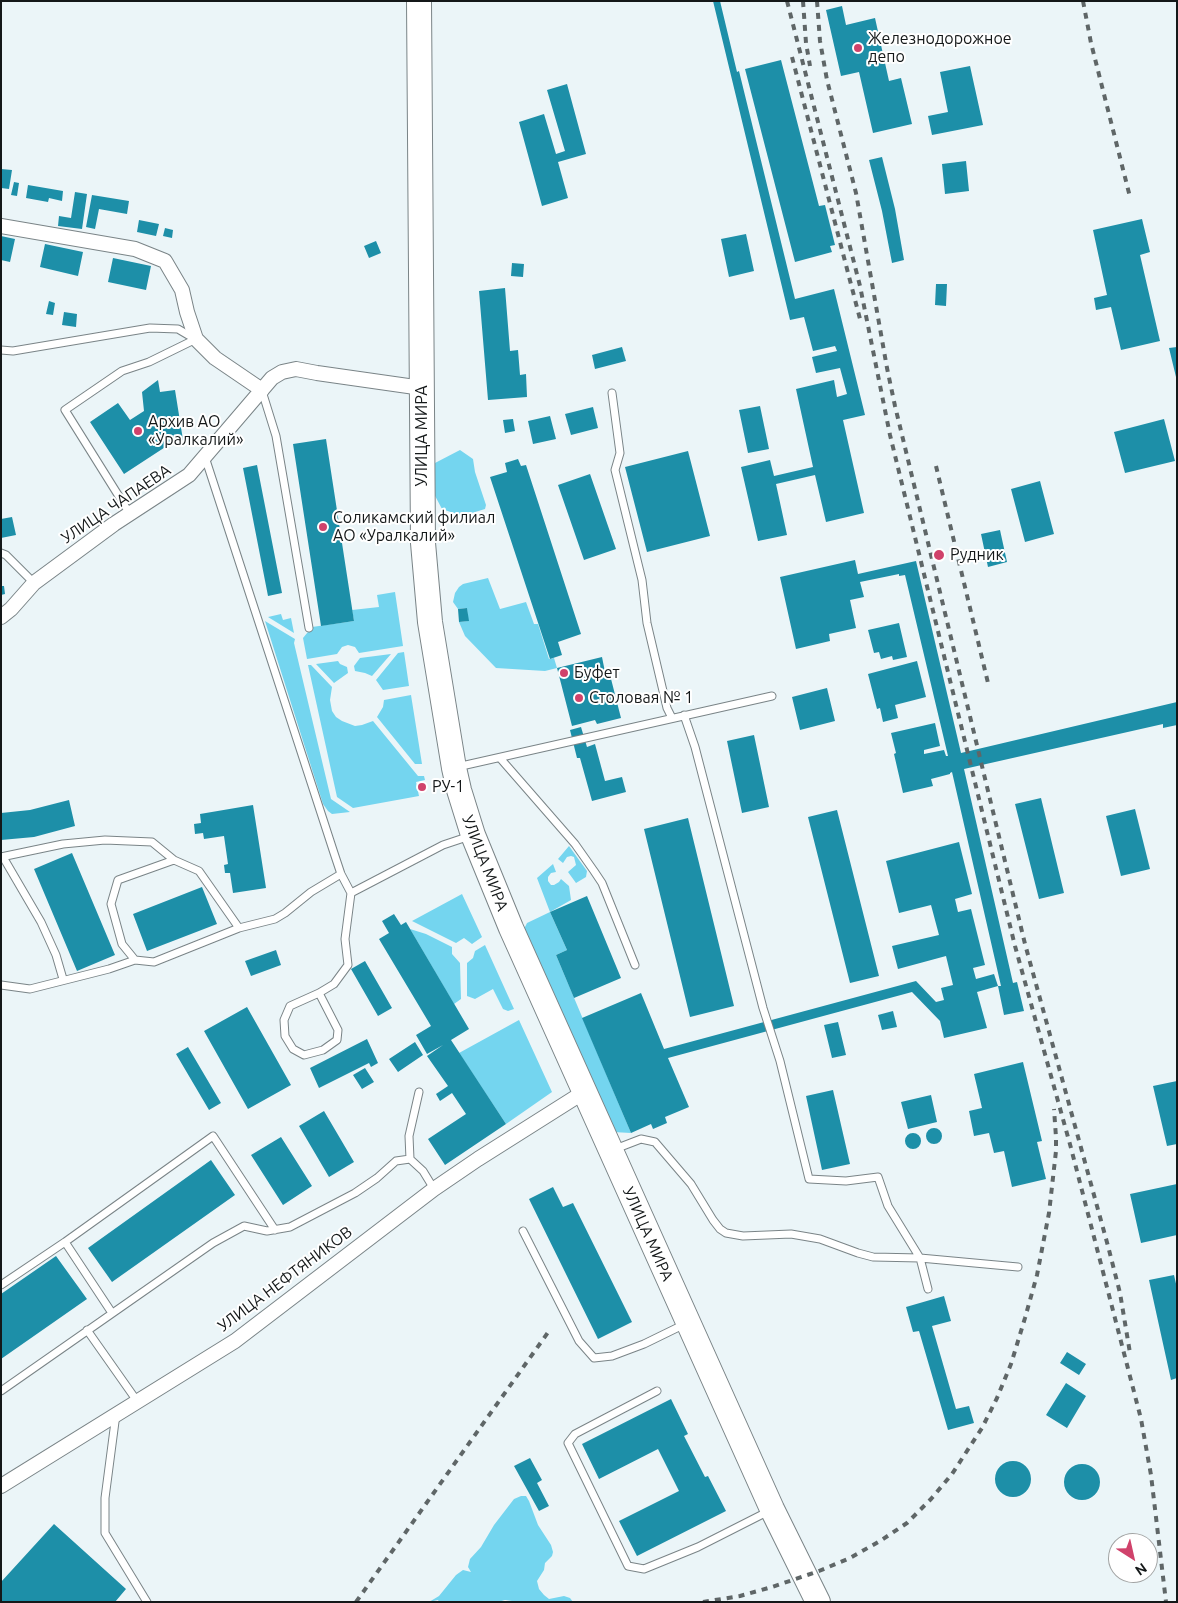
<!DOCTYPE html>
<html>
<head>
<meta charset="utf-8">
<style>
  body { margin:0 }
  #map { position:relative; width:1178px; height:1603px; overflow:hidden; background:#ebf5f8; font-family:Ubuntu,sans-serif }
  canvas { display:block }
  .frame { position:absolute; inset:0; border:2px solid #141819; pointer-events:none }
  .north { position:absolute; left:1108px; top:1533px; width:50px; height:50px; box-sizing:border-box; background:#fff; border:1px solid #a1a3a3; border-radius:50%; rotate:145deg; font-size:14px; font-weight:700; line-height:20px; text-align:center; color:#141819 }
  .north::after { content:''; display:block; margin:auto; width:18px; height:22px; background:#d0426b; clip-path:polygon(50% 0,100% 100%,50% 72%,0 100%) }
</style>
</head>
<body>
<div id="map">
<canvas width="1178" height="1603"></canvas>
<div class="frame"></div>
<div class="north">N</div>
</div>
<script>
const ctx = document.querySelector('canvas').getContext('2d');
ctx.lineJoin = 'round';
function fill(path, color) { ctx.fillStyle = color; ctx.fill(path, 'evenodd'); }
const shape = rows => new Path2D(rows.map(r => 'M' + r).join(''));
function stroke(path, color, width, dash) { ctx.strokeStyle = color; ctx.lineWidth = width; ctx.lineCap = dash ? 'butt' : 'round'; ctx.setLineDash(dash || []); ctx.stroke(path); }
function write(font, color, halo, rows, align = 'center') {
  ctx.font = font + ' Ubuntu,sans-serif'; ctx.lineWidth = 4; ctx.setLineDash([]); ctx.textBaseline = 'middle'; ctx.strokeStyle = halo; ctx.fillStyle = color; for (const [text, x, y, turn = 0] of rows) {
    ctx.save(); ctx.translate(x, y); ctx.rotate((+turn || 0) * Math.PI / 180); ctx.textAlign = isNaN(turn) ? turn : align; if (halo) ctx.strokeText(text, 0, 0); ctx.fillText(text, 0, 0); ctx.restore();
  }
}
fill(shape([
  [460,450,473,459,475,472,486,505,485,509,462,516,442,509,433,492,435,463],
  [488,578,500,609,526,602,534,624,538,624,549,659,554,658,557,668,545,671,496,668,465,636,459,622,468,621,467,608,458,609,453,602,455,593,459,587,463,584],
  [395,592,403,646,359,653,355,647,348,645,342,647,337,654,307,659,303,638,312,627,354,621,352,610,379,607,377,595],
  [281,614,283,620,291,618,294,633,268,617],
  [265,621,295,639,294,643,331,799,350,812,332,814,328,811,323,804],
  [404,652,409,686,383,690,376,680,398,653],
  [391,654,372,676,365,673,355,671,354,666,360,658],
  [338,661,340,664,347,667,348,673,334,683,316,664],
  [308,665,311,665,332,687,330,700,332,711,336,717,342,721,355,726,362,725,373,721,418,776,424,776,425,780,416,782,419,796,353,808,337,797],
  [411,695,422,764,415,764,377,717,383,707,384,700],
  [569,846,587,871,586,877,576,883,568,872,576,865,574,857,571,856,567,857,563,863,558,859],
  [553,864,556,872,551,873,548,877,548,881,551,885,554,885,559,882,561,879,569,886,571,900,550,912,567,950,556,955,631,1133,613,1132,524,929,527,923,550,912,537,878],
  [462,894,482,937,472,944,464,938,456,943,412,921],
  [410,929,426,934,452,947,452,954,460,963,461,999,454,1004],
  [485,945,514,1009,508,1011,503,1009,493,989,475,999,467,996,467,963,473,958,475,951],
  [519,1020,552,1092,506,1124,459,1053],
  [521,1496,526,1496,529,1501,538,1525,551,1545,553,1552,552,1556,545,1563,544,1570,537,1581,539,1589,544,1595,549,1599,564,1596,570,1598,573,1602,519,1602,505,1600,498,1602,439,1602,438,1600,429,1602,439,1596,456,1575,463,1570,471,1572,468,1567,470,1559,481,1547,494,1525,514,1499]
]), '#74d5ef');
fill(shape([
  [713,1,720,1,737,72,739,71,795,299,834,289,865,415,843,420,864,513,826,522,815,475,776,484,787,535,758,541,741,467,770,460,774,476,813,467,796,389,834,380,837,397,847,394,840,368,816,373,812,357,837,351,835,346,813,351,804,317,790,320],
  [842,6,846,25,875,18,889,81,901,78,912,124,873,133,859,72,841,76,826,10],
  [781,60,819,206,825,205,835,245,830,246,832,252,795,262,745,69],
  [970,66,983,125,932,135,928,116,948,112,940,72],
  [567,84,586,154,558,162,568,198,542,206,519,122,544,114,556,154,565,151,547,90],
  [882,157,895,209,904,260,892,263,882,211,869,160],
  [966,161,969,191,945,194,942,164],
  [1,169,12,170,9,189,1,188],
  [14,182,19,183,17,196,11,195],
  [28,185,63,191,62,201,49,198,48,202,26,198],
  [75,192,87,194,82,229,58,226,59,216,71,218],
  [92,195,129,201,127,214,99,209,95,229,86,227],
  [1142,219,1150,252,1140,255,1160,341,1121,350,1111,307,1096,310,1094,298,1107,295,1093,230],
  [139,220,159,224,156,236,137,232],
  [165,228,173,230,172,238,163,236],
  [746,234,754,271,729,277,721,239],
  [1,236,15,239,10,262,1,260],
  [376,241,381,253,369,258,364,246],
  [45,244,83,252,78,276,40,267],
  [113,258,151,266,146,290,108,282],
  [512,263,524,264,523,277,511,276],
  [936,284,947,284,946,306,935,305],
  [505,288,510,351,518,350,520,375,526,374,527,397,488,400,479,291],
  [49,301,55,303,53,315,46,314],
  [64,312,77,314,76,327,62,325],
  [622,347,626,361,595,369,592,355],
  [1177,347,1177,377,1176,377,1169,348],
  [158,380,160,392,175,390,183,440,177,443,176,440,124,474,90,422,118,403,130,420,144,411,142,392],
  [760,406,769,449,748,453,739,410],
  [593,407,598,428,571,435,565,414],
  [550,416,556,439,533,444,528,421],
  [513,419,515,431,505,433,503,420],
  [1164,419,1175,461,1125,473,1114,432],
  [326,439,354,621,321,626,293,444],
  [688,451,710,536,647,552,625,467],
  [518,459,521,466,526,465,581,634,558,642,562,655,550,659,490,477,507,472,505,463],
  [257,465,282,593,268,596,243,468],
  [590,474,616,549,584,560,558,485],
  [1040,481,1054,534,1025,542,1011,489],
  [12,517,16,535,1,538,1,519],
  [1000,530,1007,562,988,567,981,534],
  [855,560,858,574,916,561,961,753,1177,702,1177,725,1163,728,1163,724,964,769,1013,983,1017,982,1024,1011,1004,1015,998,986,1001,986,952,772,950,773,950,774,931,779,933,786,903,793,894,754,896,753,891,733,935,723,940,746,924,750,924,754,944,750,946,756,948,756,905,575,899,576,899,574,860,582,864,597,850,600,856,628,829,634,830,641,796,649,780,577],
  [1,586,4,586,5,594,1,595],
  [467,608,469,621,459,622,458,609],
  [899,623,907,657,893,660,892,656,881,659,879,652,874,653,868,630],
  [602,657,605,672,609,671,621,718,597,724,595,720,572,726,557,668],
  [917,661,926,697,895,705,898,718,883,722,880,708,877,709,868,674],
  [827,688,835,721,800,730,792,697],
  [581,727,587,747,595,744,605,781,622,777,626,792,592,801,580,758,577,758,570,730],
  [754,735,769,807,742,813,727,741],
  [1041,798,1064,893,1039,899,1015,804],
  [69,800,75,826,34,837,1,840,1,813,30,810],
  [253,805,266,888,233,893,230,873,225,873,224,865,228,864,224,836,204,839,203,833,195,834,194,824,201,823,200,814],
  [1135,809,1150,869,1121,876,1106,816],
  [837,810,879,976,850,983,808,817],
  [688,818,734,1006,690,1017,644,829],
  [959,842,972,894,955,899,958,912,971,909,985,965,973,968,976,979,994,974,998,986,977,992,987,1028,944,1038,940,1021,912,992,668,1058,689,1107,665,1117,667,1123,653,1129,651,1124,631,1133,582,1018,641,993,664,1049,916,981,936,1002,944,1000,941,988,953,985,946,956,898,969,892,946,939,935,931,905,899,913,886,861],
  [72,853,115,955,77,971,34,869],
  [202,887,217,924,147,951,133,914],
  [587,896,621,978,574,998,556,955,567,950,550,912],
  [394,914,401,925,406,922,469,1029,451,1040,506,1124,445,1165,428,1139,466,1114,452,1093,440,1101,436,1094,448,1086,427,1056,443,1045,427,1054,416,1035,431,1026,379,939,389,933,382,921],
  [276,950,281,965,251,976,245,961],
  [365,961,392,1008,378,1016,351,969],
  [247,1007,291,1085,248,1109,204,1031],
  [893,1011,897,1027,882,1030,878,1015],
  [838,1022,846,1055,832,1058,824,1025],
  [367,1039,378,1063,371,1067,369,1063,319,1088,310,1068],
  [415,1042,423,1055,398,1072,389,1059],
  [188,1047,221,1103,209,1110,176,1054],
  [1023,1062,1042,1141,1037,1142,1046,1179,1012,1187,1004,1151,994,1153,989,1133,974,1136,969,1111,982,1108,974,1074],
  [365,1068,374,1082,362,1089,353,1075],
  [1177,1081,1177,1144,1167,1146,1153,1086],
  [833,1090,850,1164,822,1170,806,1096],
  [931,1095,937,1122,908,1129,901,1102],
  [324,1111,354,1162,329,1177,299,1126],
  '926 1136a8 8 0 1 1 16 0a8 8 0 1 1-16 0Z',
  '905 1141a8 8 0 1 1 16 0a8 8 0 1 1-16 0Z',
  [281,1137,312,1186,283,1205,251,1155],
  [211,1160,235,1195,112,1282,88,1248],
  [1177,1184,1177,1235,1141,1243,1130,1194],
  [553,1187,563,1207,573,1203,632,1322,598,1339,529,1199],
  [56,1256,87,1299,1,1359,1,1294],
  [1174,1275,1177,1288,1177,1378,1171,1380,1149,1280],
  [944,1296,951,1321,932,1326,956,1409,969,1406,974,1423,948,1430,919,1331,913,1332,906,1307],
  [1067,1352,1086,1364,1079,1375,1060,1363],
  [1066,1383,1086,1396,1067,1428,1046,1415],
  [671,1399,688,1434,684,1436,705,1477,708,1476,726,1511,637,1556,619,1521,679,1491,658,1449,599,1479,582,1444],
  [530,1458,542,1480,537,1483,549,1506,539,1511,514,1466],
  '995 1479a18 18 0 1 1 36 0a18 18 0 1 1-36 0Z',
  '1064 1482a18 18 0 1 1 36 0a18 18 0 1 1-36 0Z',
  [54,1524,126,1589,115,1602,1,1602,1,1582]
]), '#1d8fa8');
const lane = shape([
  [1,350,13,351,150,328,178,329,195,339],
  [262,391,276,436,309,628],
  [612,393,620,453,615,470,642,580,647,623,667,708,672,718],
  [205,457,334,853,341,874,351,893,443,845,470,836],
  [130,514,65,410,122,371,149,362,196,339],
  [1,553,6,555,34,583],
  [684,715,695,747,763,1008,780,1061,809,1179,846,1181,878,1177,888,1206,920,1258,1018,1267],
  [500,758,575,844,594,871,602,883,635,965],
  [457,767,772,696],
  [1,857,63,844,105,840,152,842,174,860,199,871,239,928,275,919,285,913,311,892,341,874],
  [3,857,41,922,56,955,63,979],
  [174,860,118,880,111,904,122,944,135,960,154,962,239,928],
  [1,985,30,989,109,969,135,960],
  [319,993,338,1030,337,1040,323,1050,304,1055,293,1049,285,1036,284,1020,290,1006,319,993,334,984,348,965,345,939,351,893],
  [615,1149,641,1139,655,1142,691,1184,713,1220,720,1229,726,1233,743,1236,791,1234,820,1239,858,1253,873,1257,920,1258,928,1289],
  [410,1159,409,1136,419,1092],
  [523,1231,579,1341,594,1358,612,1356,644,1344,685,1324],
  [65,1242,112,1313],
  [1,1285,65,1242,213,1136,275,1230],
  [87,1330,137,1401],
  [1,1391,213,1243,244,1226,267,1231,290,1227,355,1193,377,1178,396,1161,410,1159,423,1171,434,1189],
  [657,1391,575,1434,568,1443,628,1566,644,1569,698,1547,769,1511],
  [116,1414,105,1498,105,1533,147,1602]
]);
const street = shape([
  [1,226,135,249,165,261,182,290,187,312,196,339,215,358,262,390],
  [1,617,11,609,34,583,114,524,189,475,272,378,282,372,296,369,317,373,422,388],
  [1,1486,235,1341,434,1189,478,1159,584,1092]
]);
const highway = shape([
  [419,1,423,543,430,622,454,768,459,790,473,835,511,928,772,1509,818,1602]
]);
stroke(lane, '#7a8487', 9);
stroke(street, '#7a8487', 16);
stroke(highway, '#7a8487', 26);
stroke(lane, '#fff', 7);
stroke(street, '#fff', 14);
stroke(highway, '#fff', 24);
stroke(shape([
  [787,1,860,286,890,435,1015,946,1071,1148,1141,1419,1151,1475,1166,1602],
  [803,1,806,43,810,66],
  [817,1,820,41,827,80,856,193,887,368,895,406,1025,944,1108,1246,1120,1293,1130,1353],
  [1083,1,1091,43,1130,197],
  [792,57,860,319],
  [936,466,988,683],
  [356,1602,549,1331],
  [703,1602,740,1596,772,1587,819,1571,850,1558,880,1541,907,1523,931,1499,952,1474,982,1428,997,1398,1011,1364,1025,1318,1037,1275,1049,1213,1056,1151,1056,1137,1054,1109]
]), '#5f6667', 4, [6, 6]);
for (const [x, y, r, color] of [
  [858,48,5,"#d0426b"],
  [138,431,5,"#d0426b"],
  [323,527,5,"#d0426b"],
  [939,555,6,"#d0426b"],
  [564,673,5,"#d0426b"],
  [579,698,5,"#d0426b"],
  [422,787,5,"#d0426b"]
]) { const dot = new Path2D(); dot.arc(x, y, r, 0, 2 * Math.PI); ctx.fillStyle = color; ctx.fill(dot); stroke(dot, '#fff', 2); }
write('16px', '#141819', '#fff', [
  ["Железнодорожное",868,39],
  ["депо",868,57],
  ["Архив АО",148,422],
  ["«Уралкалий»",148,440],
  ["Соликамский филиал",333,518],
  ["АО «Уралкалий»",333,536],
  ["Рудник",950,555],
  ["Буфет",574,673],
  ["Столовая № 1",589,698],
  ["РУ-1",432,787]
], 'left');
write('16px', '#141819', '#fff', [
  ["УЛИЦА МИРА",422,436,-90],
  ["УЛИЦА ЧАПАЕВА",116,504,-34],
  ["УЛИЦА МИРА",485,863,69],
  ["УЛИЦА МИРА",648,1234,66],
  ["УЛИЦА НЕФТЯНИКОВ",285,1279,-37]
]);
</script>
</body>
</html>
